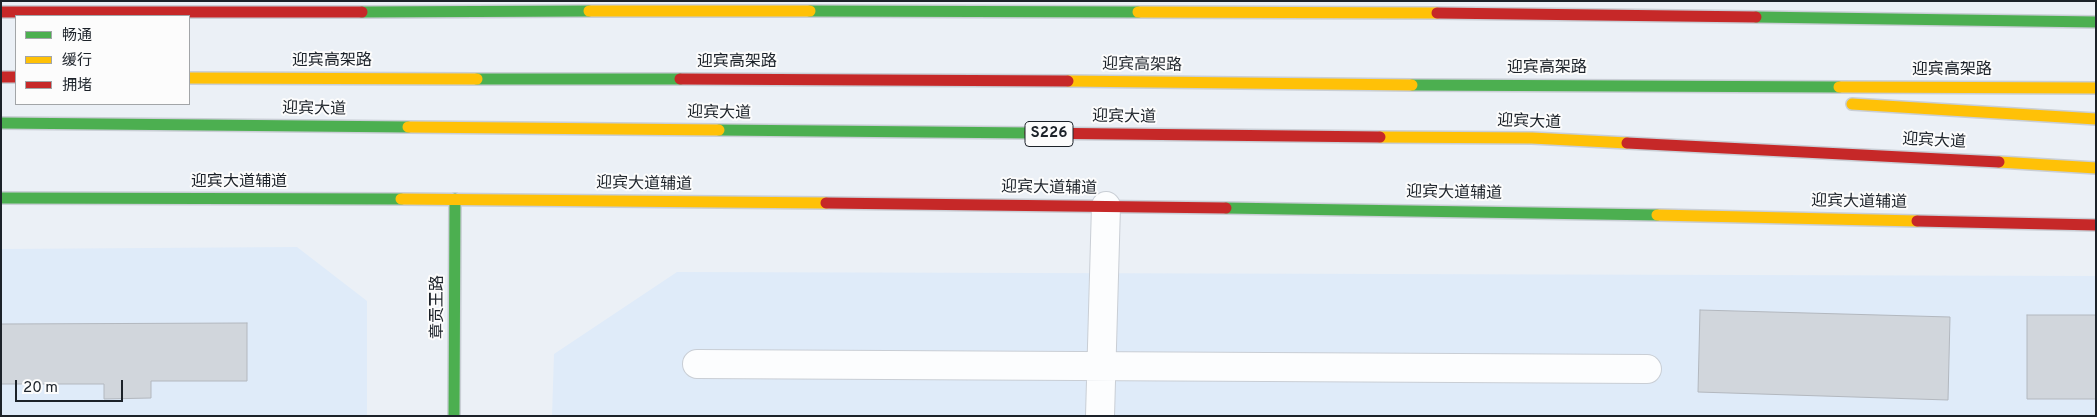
<!DOCTYPE html>
<html>
<head>
<meta charset="utf-8">
<style>
  body { margin:0 }
  #map { position:relative; width:2097px; height:417px; overflow:hidden; background:#ebf0f6; font-family:Overpass,"Noto Sans SC",sans-serif }
  canvas { display:block }
  .frame { position:absolute; inset:0; border:2px solid #1c2229; pointer-events:none }
  .legend { position:absolute; left:15px; top:15px; width:175px; height:90px; box-sizing:border-box; background:#fcfcfc; border:1px solid #a2a5a8; margin:0; padding:6px 9px; list-style:none; font-size:15px; color:#1c2229 }
  .legend li { display:flex; align-items:center; gap:10px; height:25px }
  .legend b { width:25px; border:1px solid #a2a5a8 }
  .scale { position:absolute; left:15px; top:380px; width:108px; height:22px; box-sizing:border-box; border:2px solid #1c2229; border-top:0; padding-left:6px; font-size:15px; line-height:18px; white-space:nowrap; color:#1c2229; -webkit-text-stroke:4px #fcfcfc; paint-order:stroke }
</style>
</head>
<body>
<div id="map">
<canvas width="2097" height="417"></canvas>
<div class="frame"></div>
<ul class="legend">
<li><b style="height:6px;background:#4caf50"></b>畅通</li>
<li><b style="height:6px;background:#ffc107"></b>缓行</li>
<li><b style="height:6px;background:#c62828"></b>拥堵</li>
</ul>
<div class="scale">20 m</div>
</div>
<script>
const ctx = document.querySelector('canvas').getContext('2d');
ctx.lineJoin = 'round';
function fill(path, color) { ctx.fillStyle = color; ctx.fill(path, 'evenodd'); }
const shape = rows => new Path2D(rows.map(r => 'M' + r).join(''));
function stroke(path, color, width, dash) { ctx.strokeStyle = color; ctx.lineWidth = width; ctx.lineCap = dash ? 'butt' : 'round'; ctx.setLineDash(dash || []); ctx.stroke(path); }
function write(font, color, halo, rows, align = 'center') {
  ctx.font = font + ' Overpass,"Noto Sans SC",sans-serif'; ctx.lineWidth = 4; ctx.setLineDash([]); ctx.textBaseline = 'middle'; ctx.strokeStyle = halo; ctx.fillStyle = color; for (const [text, x, y, turn = 0] of rows) {
    ctx.save(); ctx.translate(x, y); ctx.rotate((+turn || 0) * Math.PI / 180); ctx.textAlign = isNaN(turn) ? turn : align; if (halo) ctx.strokeText(text, 0, 0); ctx.fillText(text, 0, 0); ctx.restore();
  }
}
fill(shape([
  [297,247,367,301,367,416,1,416,1,249],
  [677,272,2096,276,2096,416,552,416,554,354]
]), '#dfebf9');
const building = shape([
  [1700,310,1950,317,1948,400,1698,392,1700,310],
  [2027,315,2096,315,2096,399,2027,399,2027,315],
  [247,323,247,381,151,381,151,398,104,399,104,384,1,384,1,324,247,323]
]);
fill(building, '#d1d6dc');
stroke(building, '#b3b8bf', 1);
const street = shape([
  [697,364,1647,369],
  [1100,416,1106,206]
]);
const fast = shape([
  [810,11,1138,12],
  [362,12,589,11],
  [1756,17,2096,22],
  [477,79,680,79],
  [1412,85,1839,87],
  [1,123,408,127],
  [719,130,1030,133],
  [1,198,401,199],
  [1226,208,1657,215],
  [454,416,455,199]
]);
const slow = shape([
  [589,11,810,11],
  [1138,12,1437,13],
  [189,78,477,79],
  [1068,81,1412,85],
  [1839,87,2096,88],
  [1852,104,2096,119],
  [408,127,719,130],
  [1380,137,1532,138,1627,143],
  [1999,162,2096,168],
  [401,199,826,203],
  [1657,215,1917,221]
]);
const jam = shape([
  [1,12,362,12],
  [1437,13,1756,17],
  [1,77,16,77],
  [680,79,1068,81],
  [1030,133,1380,137],
  [1627,143,1999,162],
  [826,203,1226,208],
  [1917,221,2096,225]
]);
stroke(street, '#c9ced5', 30);
stroke(fast, '#c9ced5', 14);
stroke(slow, '#c9ced5', 14);
stroke(jam, '#c9ced5', 14);
stroke(street, '#fcfdfe', 28);
stroke(fast, '#4caf50', 11);
stroke(slow, '#ffc107', 11);
stroke(jam, '#c62828', 11);
for (const [x, y, w] of [
  [1049,134,48]
]) { const box = new Path2D(); box.roundRect(x - w / 2, y - 12.5, w, 25, 4); ctx.fillStyle = '#fcfcfc'; ctx.fill(box); stroke(box, '#1c2229', 1); }
write('bold 15px', '#1c2229', null, [
  ["S226",1049,134]
]);
write('16px', '#1c2229', '#fcfcfc', [
  ["迎宾高架路",332,62],
  ["迎宾高架路",737,63],
  ["迎宾高架路",1142,66,1],
  ["迎宾高架路",1547,69],
  ["迎宾高架路",1952,71],
  ["迎宾大道",314,110,1],
  ["迎宾大道",719,114,1],
  ["迎宾大道",1124,118,1],
  ["迎宾大道",1529,123,2],
  ["迎宾大道",1934,142,3],
  ["迎宾大道辅道",239,183],
  ["迎宾大道辅道",644,185,1],
  ["迎宾大道辅道",1049,189,1],
  ["迎宾大道辅道",1454,194,1],
  ["迎宾大道辅道",1859,203,1],
  ["章贡王路",439,307,-90]
]);
</script>
</body>
</html>
